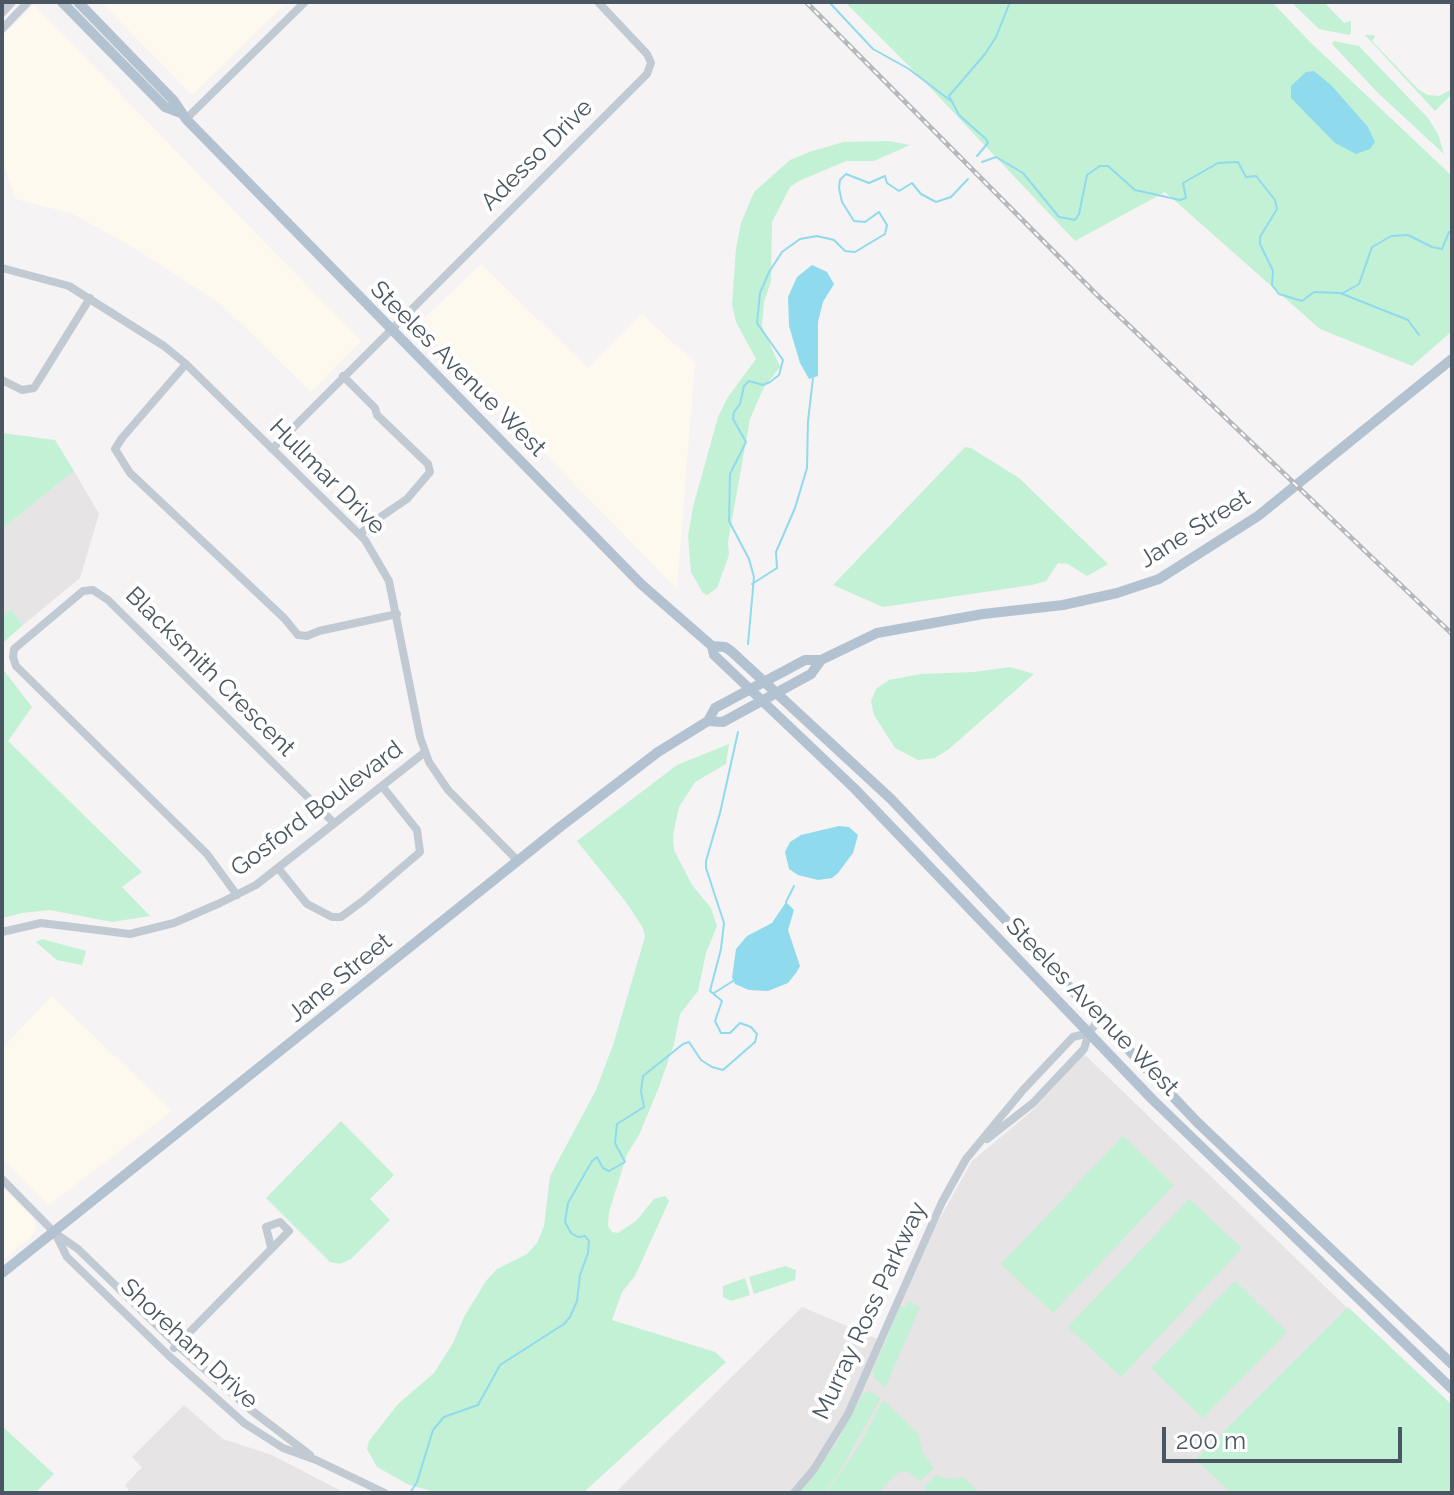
<!DOCTYPE html>
<html>
<head>
<meta charset="utf-8">
<style>
  body { margin:0 }
  #map { position:relative; width:1454px; height:1495px; overflow:hidden; background:#f5f3f3; font-family:Raleway,sans-serif }
  canvas { display:block }
  .frame { position:absolute; inset:0; border:4px solid #4a5661; pointer-events:none }
  .scale { position:absolute; left:1162px; top:1427px; width:240px; height:36px; box-sizing:border-box; border:4px solid #4a5661; border-top:0; padding-left:10px; font-size:24px; line-height:28px; white-space:nowrap; color:#4a5661; -webkit-text-stroke:6px #fff; paint-order:stroke }
</style>
</head>
<body>
<div id="map">
<canvas width="1454" height="1495"></canvas>
<div class="frame"></div>
<div class="scale">200 m</div>
</div>
<script>
const ctx = document.querySelector('canvas').getContext('2d');
ctx.lineJoin = 'round';
function fill(path, color) { ctx.fillStyle = color; ctx.fill(path, 'evenodd'); }
const shape = rows => new Path2D(rows.map(r => 'M' + r).join(''));
function stroke(path, color, width, dash) { ctx.strokeStyle = color; ctx.lineWidth = width; ctx.lineCap = dash ? 'butt' : 'round'; ctx.setLineDash(dash || []); ctx.stroke(path); }
function write(font, color, halo, rows, align = 'center') {
  ctx.font = font + ' Raleway,sans-serif'; ctx.lineWidth = 8; ctx.setLineDash([]); ctx.textBaseline = 'middle'; ctx.strokeStyle = halo; ctx.fillStyle = color; for (const [text, x, y, turn = 0] of rows) {
    ctx.save(); ctx.translate(x, y); ctx.rotate((+turn || 0) * Math.PI / 180); ctx.textAlign = isNaN(turn) ? turn : align; if (halo) ctx.strokeText(text, 0, 0); ctx.fillText(text, 0, 0); ctx.restore();
  }
}
fill(shape([
  [101,2,287,2,192,95],
  [34,5,361,341,311,392,222,305,136,249,73,214,15,199,2,156,2,37],
  [481,264,588,368,642,314,695,363,677,589,418,324],
  [52,996,172,1111,49,1205,2,1159,2,1048],
  [2,1187,33,1218,36,1228,30,1238,2,1261]
]), '#fdf9ef');
fill(shape([
  [74,471,99,514,80,578,23,625,11,609,2,616,2,529],
  [1084,1054,1452,1409,1452,1493,615,1493,802,1307,885,1342,936,1225,972,1161,1033,1110],
  [184,1405,223,1439,272,1455,345,1493,126,1493,129,1491,125,1485,142,1467,132,1457]
]), '#e6e4e5');
fill(shape([
  [845,2,1272,2,1309,41,1452,176,1452,331,1412,366,1320,329,1165,192,1075,241,923,80],
  [1291,2,1324,2,1344,23,1351,21,1351,33,1349,35,1319,29],
  [1365,35,1374,35,1375,37,1372,41,1419,90,1428,95,1439,96,1452,89,1452,94,1435,111],
  [1334,41,1359,46,1428,118,1438,134,1444,154,1378,93,1332,44],
  [888,141,910,145,874,161,846,161,799,181,790,187,772,222,771,281,764,302,762,326,780,367,764,387,750,419,728,542,729,555,717,588,707,595,703,593,691,572,688,536,693,507,718,417,728,397,756,359,736,322,732,305,736,248,741,223,754,192,790,160,812,151,844,142],
  [2,433,55,440,74,471,2,529],
  [965,447,971,448,1019,478,1108,564,1087,576,1068,564,1058,563,1046,581,1032,585,883,607,833,585],
  [11,609,23,625,4,642,2,656,2,616],
  [1010,667,1034,674,949,749,935,758,918,760,895,748,874,715,871,701,876,689,889,680,921,674,974,672],
  [2,668,32,707,8,741,142,872,122,887,150,916,112,922,50,910,22,913,2,918],
  [729,744,726,764,695,782,679,807,673,835,674,850,692,885,711,908,717,926,706,953,698,991,680,1014,674,1044,659,1087,639,1135,627,1154,609,1212,608,1226,612,1232,618,1233,636,1221,654,1199,665,1196,669,1201,635,1276,622,1292,612,1320,715,1352,726,1362,583,1493,440,1493,409,1485,377,1467,367,1449,369,1441,398,1404,434,1373,453,1343,464,1317,486,1281,497,1269,527,1254,537,1243,544,1226,550,1176,596,1090,613,1045,645,937,643,928,626,902,577,841,677,765],
  [42,939,86,951,82,965,57,960,36,942],
  [341,1121,394,1175,370,1199,390,1220,351,1259,340,1264,330,1262,266,1198],
  [1123,1136,1174,1185,1053,1313,1001,1264],
  [1189,1199,1242,1248,1121,1377,1068,1327],
  [785,1266,796,1270,795,1280,754,1294,749,1277],
  [745,1278,750,1295,731,1301,723,1297,723,1286],
  [1235,1281,1287,1332,1203,1418,1151,1368],
  [908,1302,920,1307,885,1388,874,1377,873,1371,900,1306,905,1308],
  [1348,1307,1452,1405,1452,1493,1231,1493,1196,1459],
  [869,1391,881,1398,840,1471,824,1493,800,1493,836,1444,862,1395],
  [883,1400,918,1433,922,1451,934,1468,920,1481,906,1471,897,1473,878,1493,826,1493,859,1446],
  [2,1426,54,1474,35,1493,2,1493],
  [936,1475,949,1479,963,1477,980,1493,929,1493,924,1487]
]), '#c3f1d5');
fill(shape([
  [1314,71,1331,85,1368,127,1375,142,1370,149,1356,154,1335,143,1291,98,1291,86,1306,72],
  [812,265,827,272,834,284,823,302,818,322,818,376,809,379,800,363,789,326,788,297,797,277],
  [839,826,849,827,858,835,853,853,838,873,832,878,818,880,798,875,789,869,785,852,790,842,801,835],
  [786,902,794,910,788,930,800,966,796,973,788,983,768,991,749,990,735,984,732,978,736,949,747,936,772,923]
]), '#90daee');
stroke(shape([
  [829,2,873,49,909,69,951,101],
  [977,156,988,143,986,139,959,115,949,96,985,54,996,37,1010,2],
  [982,162,996,157,1023,173,1059,217,1075,220,1079,214,1087,175,1100,166,1108,166,1135,190,1180,200,1186,198,1183,183,1218,163,1238,162,1246,177,1256,176,1275,200,1277,209,1260,237,1260,244,1273,271,1272,285,1279,294,1302,301,1314,292,1340,293,1408,320,1419,335],
  [1343,293,1359,284,1372,247,1381,242,1391,236,1408,235,1432,247,1442,249,1449,232,1452,232],
  [752,584,777,568,776,552,795,508,807,468,808,421,813,378],
  [748,644,754,577,749,559,729,521,730,474,746,442,733,419,734,412,740,404,744,386,749,381,763,385,770,382,779,375,783,360,757,323,760,293,769,272,782,252,800,239,817,236,834,240,845,251,855,252,885,234,887,225,879,212,865,222,854,221,842,202,839,188,840,180,846,174,869,183,885,176,887,183,899,191,912,183,921,194,936,202,951,197,968,179],
  [786,902,794,886],
  [714,993,733,981],
  [410,1493,417,1482,433,1430,444,1417,478,1405,500,1365,564,1324,570,1317,577,1301,580,1275,588,1253,589,1241,585,1236,578,1237,571,1233,565,1222,568,1203,592,1161,597,1157,603,1168,609,1171,625,1162,615,1143,617,1124,644,1107,641,1091,643,1076,683,1044,689,1042,701,1060,712,1067,723,1070,755,1042,757,1034,751,1027,740,1023,730,1033,721,1033,715,1021,722,1001,710,991,721,949,724,923,706,868,706,861,720,813,738,732]
]), '#90daee', 2);
stroke(shape([
  [2,13,12,2],
  [2,29,28,2],
  [186,119,305,2],
  [2,268,69,286,164,346,186,364,365,540,389,581,420,737,429,762,448,790,518,861],
  [186,364,122,438,115,449,130,473,284,618,298,635,307,636,319,631,397,614],
  [343,376,375,408,377,415,428,464,430,472,407,499,376,520,360,534],
  [2,380,22,390,34,388,90,298],
  [272,449,647,74,651,63,647,54,598,2],
  [278,868,307,904,332,917,341,917,364,900,420,852,417,830,382,786],
  [237,895,207,854,16,666,13,657,14,649,83,591,93,590,108,600,334,823],
  [2,932,41,923,130,934,174,923,220,903,256,885,425,752],
  [987,1139,1033,1103,1084,1049,1089,1033,1099,1019],
  [2,1179,55,1233,67,1257,168,1355,244,1423,283,1448,316,1460,385,1493],
  [55,1233,78,1249,177,1345,251,1410,310,1455],
  [174,1348,289,1231,280,1222,266,1227,271,1247],
  [794,1493,814,1469,848,1414,942,1202,966,1159,1023,1090,1073,1037,1089,1033]
]), '#c1cad2', 8);
stroke(shape([
  [62,2,165,107,181,113],
  [78,2,174,101,186,119,641,584,712,646,714,655,855,789,1152,1099,1452,1389],
  [712,646,725,647,731,651,891,799,1197,1122,1452,1364],
  [708,721,723,722,811,674,821,660],
  [2,1273,560,827,658,752,708,721,715,708,805,660,821,660,877,633,983,614,1063,605,1117,593,1159,579,1258,516,1452,359]
]), '#b3c2d1', 10);
const rail = shape([
  [806,2,1096,294,1452,634]
]);
stroke(rail, '#b5b8bd', 5);
stroke(rail, '#fff', 2, [6]);
write('24px', '#4a5661', '#fff', [
  ["Adesso Drive",537,155,-45],
  ["Steeles Avenue West",458,369,45],
  ["Hullmar Drive",327,477,45],
  ["Jane Street",1195,529,-32],
  ["Blacksmith Crescent",210,672,45],
  ["Gosford Boulevard",317,809,-37],
  ["Jane Street",340,978,-39],
  ["Steeles Avenue West",1092,1007,46],
  ["Murray Ross Parkway",870,1311,-65],
  ["Shoreham Drive",189,1344,43]
]);
</script>
</body>
</html>
